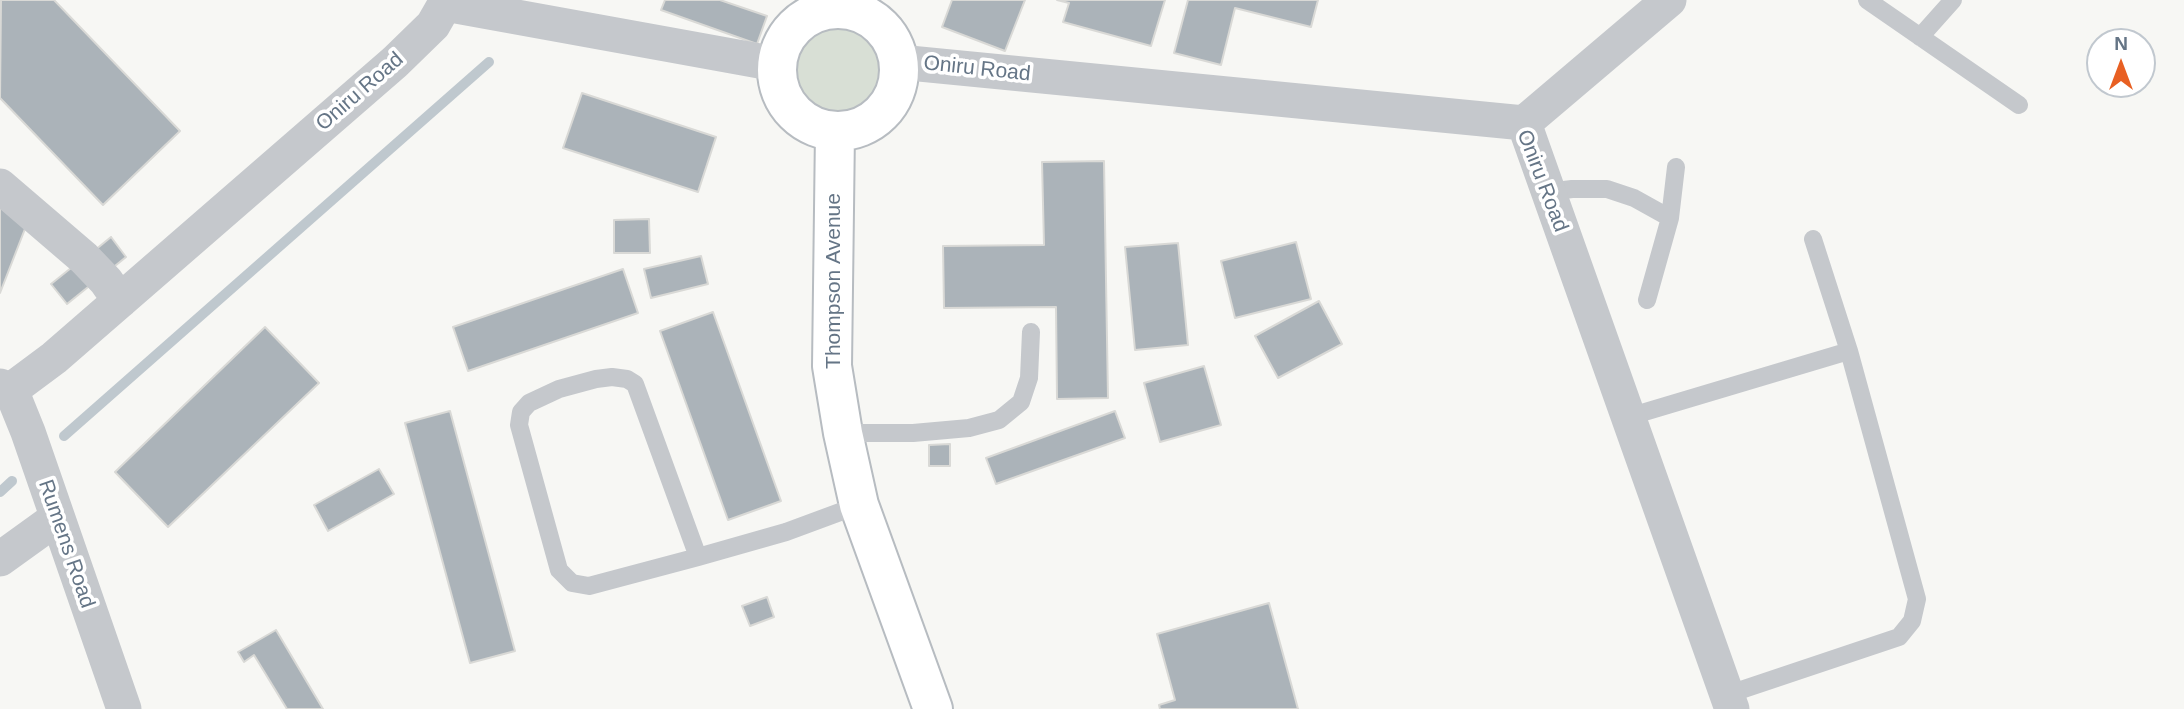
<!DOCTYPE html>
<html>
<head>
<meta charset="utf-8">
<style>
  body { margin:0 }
  #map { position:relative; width:2184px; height:709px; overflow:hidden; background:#f7f7f4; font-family:Arial,sans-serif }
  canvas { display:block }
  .north { position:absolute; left:2086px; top:28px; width:70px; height:70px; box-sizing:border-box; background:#fff; border:2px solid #c1c8cf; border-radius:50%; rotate:0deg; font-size:19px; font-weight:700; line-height:28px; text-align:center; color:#657586 }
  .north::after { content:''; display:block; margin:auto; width:24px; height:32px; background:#e86023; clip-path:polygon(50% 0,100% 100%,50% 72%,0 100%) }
</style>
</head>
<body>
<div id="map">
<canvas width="2184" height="709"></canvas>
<div class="north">N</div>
</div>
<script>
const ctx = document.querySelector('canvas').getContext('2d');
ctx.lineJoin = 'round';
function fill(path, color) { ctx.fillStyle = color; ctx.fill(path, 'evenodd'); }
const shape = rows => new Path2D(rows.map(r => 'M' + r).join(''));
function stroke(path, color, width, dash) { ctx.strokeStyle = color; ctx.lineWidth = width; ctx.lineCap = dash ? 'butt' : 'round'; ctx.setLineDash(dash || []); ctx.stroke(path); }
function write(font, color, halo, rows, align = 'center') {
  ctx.font = font + ' Arial,sans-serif'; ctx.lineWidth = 7; ctx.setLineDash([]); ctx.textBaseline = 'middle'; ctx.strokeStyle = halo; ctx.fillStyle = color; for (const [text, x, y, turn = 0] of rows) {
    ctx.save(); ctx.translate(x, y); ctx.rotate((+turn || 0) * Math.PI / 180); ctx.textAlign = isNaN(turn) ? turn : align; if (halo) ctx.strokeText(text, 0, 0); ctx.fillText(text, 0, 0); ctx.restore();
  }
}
fill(shape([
  '794 70a43 43 0 1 1 86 0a43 43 0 1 1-86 0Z'
]), '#d8dfd5');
stroke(shape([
  [64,436,489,62],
  [0,492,12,481]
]), '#bfc8ce', 10);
const building = shape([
  [1,0,54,0,180,131,103,205,0,98,1,0],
  [665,0,720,0,767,16,757,44,661,10,665,0],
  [952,0,1025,0,1005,51,942,27,952,0],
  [1057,0,1165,0,1151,46,1063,22,1069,3,1057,0],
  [1188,0,1318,0,1311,27,1235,8,1221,65,1174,53,1188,0],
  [582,93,716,137,698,192,563,148,582,93],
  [1104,161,1108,398,1057,399,1056,307,944,308,943,246,1044,245,1042,162,1104,161],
  [0,204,30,216,0,293,0,204],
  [649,219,650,253,614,253,614,220,649,219],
  [111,237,126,257,94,283,78,264,111,237],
  [1296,242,1311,299,1235,318,1221,261,1296,242],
  [1178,243,1188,345,1135,350,1125,247,1178,243],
  [701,256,708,284,651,298,644,269,701,256],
  [76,264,93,283,67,304,51,284,76,264],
  [623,269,638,313,468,371,453,327,623,269],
  [1319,301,1342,344,1278,378,1255,336,1319,301],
  [713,312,781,501,728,520,660,331,713,312],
  [265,327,319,383,168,527,115,472,265,327],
  [1204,366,1221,425,1160,442,1144,383,1204,366],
  [450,411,515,651,470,663,405,423,450,411],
  [1115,411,1125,438,996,484,986,458,1115,411],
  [950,444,950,466,929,466,929,445,950,444],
  [379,469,394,494,328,531,314,505,379,469],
  [767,597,774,617,750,626,742,606,767,597],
  [1269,603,1298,709,1160,709,1159,705,1175,700,1157,634,1269,603],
  [276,630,323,709,287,709,254,655,244,662,238,652,276,630]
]);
fill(building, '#abb3b9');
stroke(building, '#d9d9d6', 2);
const secondary = shape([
  '777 70a61 61 0 1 1 122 0a61 61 0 1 1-122 0Z',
  [835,131,832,366,843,433,859,505,933,709]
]);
stroke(secondary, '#b7bcc1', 42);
stroke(shape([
  [1867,0,2019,105],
  [1920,37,1953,0],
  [1548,192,1572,189,1607,189,1634,198,1670,218],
  [1647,300,1670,218,1676,167],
  [1628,417,1849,351],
  [843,433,913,433,969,428,999,420,1021,402,1029,378,1031,332],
  [698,557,635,384,627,379,612,377,596,379,559,389,529,403,521,412,519,425,559,570,572,583,589,586,698,557,786,532,859,505],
  [1726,695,1899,637,1912,621,1917,599,1849,351,1813,239]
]), '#c5c8cc', 18);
stroke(shape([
  [899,62,1524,123],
  [1524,123,1732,709],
  [1524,123,1669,0],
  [0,186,84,258,106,281,120,301],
  [0,386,11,390,28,432,124,709],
  [11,390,54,358,395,62,433,25,445,4,776,64],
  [0,559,57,518]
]), '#c5c8cc', 35);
stroke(secondary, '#fff', 38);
write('21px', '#657586', '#fff', [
  ["Oniru Road",977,69,6],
  ["Oniru Road",360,92,-41],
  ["Oniru Road",1542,181,69],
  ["Thompson Avenue",834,281,-90],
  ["Rumens Road",66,544,71]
]);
</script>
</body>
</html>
